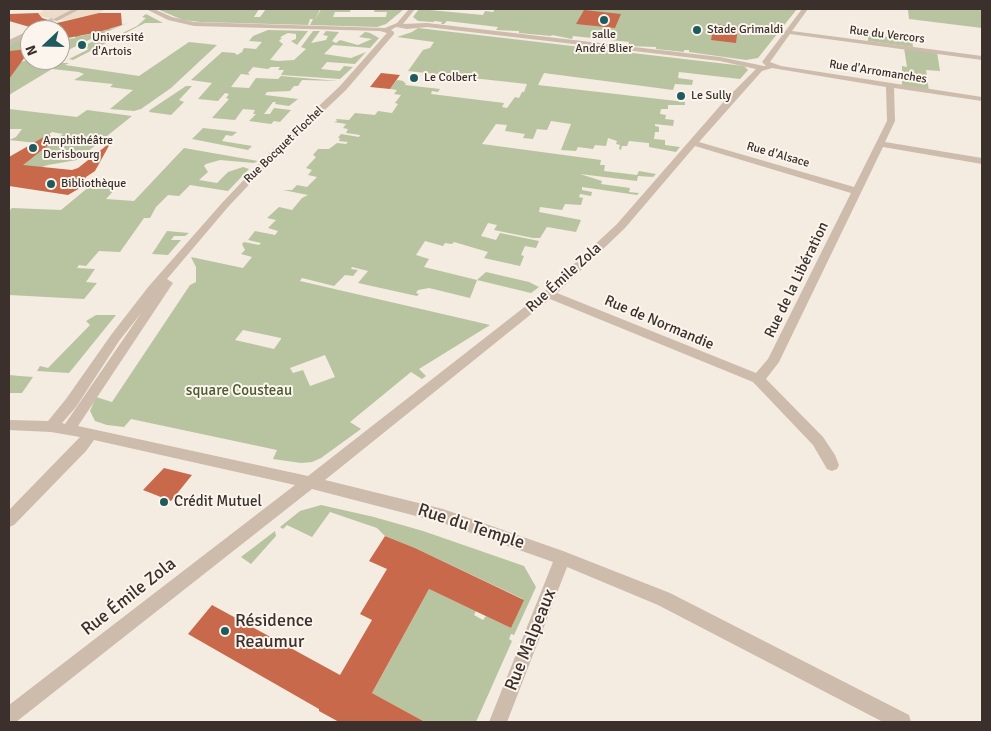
<!DOCTYPE html>
<html>
<head>
<meta charset="utf-8">
<style>
  body { margin:0 }
  #map { position:relative; width:991px; height:731px; overflow:hidden; background:#f4ebe1; font-family:Signika,sans-serif }
  canvas { display:block }
  .frame { position:absolute; inset:0; border:10px solid #3b302b; pointer-events:none }
  .north { position:absolute; left:20px; top:20px; width:50px; height:50px; box-sizing:border-box; background:#fbf5ee; border:1px solid #aea6a0; border-radius:50%; rotate:249deg; font-size:14px; font-weight:700; line-height:20px; text-align:center; color:#3b302b }
  .north::after { content:''; display:block; margin:auto; width:18px; height:22px; background:#1f5a5e; clip-path:polygon(50% 0,100% 100%,50% 72%,0 100%) }
</style>
</head>
<body>
<div id="map">
<canvas width="991" height="731"></canvas>
<div class="frame"></div>
<div class="north">N</div>
</div>
<script>
const ctx = document.querySelector('canvas').getContext('2d');
ctx.lineJoin = 'round';
function fill(path, color) { ctx.fillStyle = color; ctx.fill(path, 'evenodd'); }
const shape = rows => new Path2D(rows.map(r => 'M' + r).join(''));
function stroke(path, color, width, dash) { ctx.strokeStyle = color; ctx.lineWidth = width; ctx.lineCap = dash ? 'butt' : 'round'; ctx.setLineDash(dash || []); ctx.stroke(path); }
function write(font, color, halo, rows, align = 'center') {
  ctx.font = font + ' Signika,sans-serif'; ctx.lineWidth = 4; ctx.setLineDash([]); ctx.textBaseline = 'middle'; ctx.strokeStyle = halo; ctx.fillStyle = color; for (const [text, x, y, turn = 0] of rows) {
    ctx.save(); ctx.translate(x, y); ctx.rotate((+turn || 0) * Math.PI / 180); ctx.textAlign = isNaN(turn) ? turn : align; if (halo) ctx.strokeText(text, 0, 0); ctx.fillText(text, 0, 0); ctx.restore();
  }
}
fill(shape([
  [157,9,259,9,254,17,260,17,266,9,320,9,315,20,321,9,351,9,350,12,335,12,333,17,386,17,387,12,374,12,375,9,404,9,386,24,377,27,310,25,313,19,310,19,308,25,201,22,183,20],
  [419,9,483,15,485,11,493,12,495,9,797,9,758,58,746,60,689,52,689,50,684,50,684,52,656,49,656,47,628,46,629,42,573,36,572,39,552,35,551,36,519,33,519,31,496,30,498,27,447,21,444,24,441,24,442,22,435,21,433,22,418,21,413,17],
  [896,9,982,9,982,28,909,19,908,10],
  [146,14,163,23,145,23,73,60,69,59,89,49,81,47,96,40,104,42,137,26,146,18,142,17],
  [130,22,99,35,60,54,60,40,75,38,75,34,81,36,107,30,105,28,111,29],
  [418,28,744,66,748,70,740,79,679,72,678,78,693,80,692,85,675,84,673,90,544,73,538,85,685,102,685,105,668,105,668,109,661,109,660,114,666,115,665,119,674,120,673,126,655,124,655,126,659,127,659,132,655,132,654,139,665,140,665,145,680,147,676,152,649,147,649,143,629,141,627,146,622,146,621,150,619,149,620,145,616,144,617,141,608,138,606,146,595,145,593,149,578,147,576,151,561,150,571,124,551,121,547,130,537,129,533,139,523,138,525,134,505,131,507,125,496,124,482,144,601,160,600,165,605,165,604,171,637,175,639,171,656,174,653,177,638,176,637,181,580,174,602,181,601,184,630,188,629,192,639,193,637,195,582,187,582,190,592,192,591,196,580,194,579,197,583,198,581,205,565,204,562,210,540,207,539,212,581,220,576,232,547,227,540,238,533,238,494,230,497,225,488,223,481,236,496,240,500,233,539,241,536,248,525,246,521,255,524,256,520,266,484,258,488,252,454,242,452,244,445,243,443,246,425,241,416,255,429,259,424,267,477,280,486,272,529,282,539,287,531,293,477,280,470,298,429,288,418,290,416,293,419,294,417,296,358,283,368,271,352,267,351,269,358,270,353,276,345,275,334,286,302,278,300,281,490,325,419,369,426,376,422,379,411,372,350,422,361,429,321,458,312,462,301,463,273,459,277,450,131,419,124,427,107,425,95,421,90,411,96,397,112,402,190,285,196,282,196,267,191,257,243,268,252,257,241,254,245,250,242,244,244,242,259,245,261,243,248,240,255,231,275,235,278,231,268,228,276,220,267,218,279,207,292,210,302,198,308,195,283,190,292,190,297,185,307,187,317,177,308,175,312,170,306,168,316,157,313,155,318,149,329,149,337,143,346,144,348,142,339,141,340,138,338,138,341,134,359,137,360,135,346,133,348,129,343,128,346,124,334,122,337,121,336,119,349,120,355,113,375,115,378,111,392,113,398,104,395,103,401,95,394,94,397,90,390,89,397,80,404,81,403,82,406,83,405,85,440,89,438,92,432,91,431,94,504,103,502,107,507,108,515,97,519,98,522,92,524,92,527,84,408,71,423,50,430,48,434,42,397,37,412,32],
  [243,330,281,338,281,339,274,349,235,340],
  [325,355,335,377,310,386,303,370,293,373,290,368],
  [268,30,308,31,297,45,291,41,296,39,296,34,288,33,282,36,280,38,282,38,279,41,283,44,270,60,278,61,294,60,306,49,301,47,313,31,320,31,311,43,326,40,328,36,323,35,326,31,339,32,332,41,336,43,340,40,358,45,372,39,359,37,365,32,370,33,379,38,370,48,333,45,324,54,351,58,366,52,355,64,327,62,321,69,340,71,344,66,353,67,340,79,281,75,284,70,278,70,280,67,271,67,268,69,253,67,248,73,250,75,241,74,231,87,249,88,256,78,278,79,281,76,338,81,302,80,298,86,294,86,290,91,267,92,265,95,298,99,289,106,275,104,276,102,273,102,264,114,270,114,274,108,291,110,280,122,274,121,271,124,249,121,256,114,253,114,255,110,243,109,235,120,212,118,229,99,226,98,229,94,225,93,218,101,198,99,212,83,191,80,222,52,235,53,237,55,242,52,244,48,256,49,262,42,249,41,253,36],
  [856,33,912,40,913,47,868,41,868,38,856,36],
  [30,34,30,60,48,60,44,63,69,63,65,65,139,76,189,42,217,45,171,88,141,109,134,111,110,109,133,90,110,87,113,84,74,80,84,74,79,72,52,69,9,95,9,73,18,63,27,60,25,53,29,52,9,52,9,45],
  [904,48,937,52,940,71,926,70,929,91,902,87,902,66,907,67],
  [186,86,192,86,179,100,184,102,171,115,149,112,150,110],
  [9,109,77,117,87,110,132,116,77,160,48,165,22,174,9,172,9,165,32,158,63,134,52,132,37,143,9,140,16,137,22,129,9,129],
  [203,128,237,132,232,136,226,135,222,141,252,146,248,150,192,139],
  [184,148,258,161,254,163,220,160,206,164,204,166,208,172,199,180,217,183,228,172,243,167,249,169,228,191,190,185,179,196,168,195,156,207,150,218,144,218,120,252,99,251,86,266,79,265,77,268,95,269,86,282,97,283,84,299,9,295,9,211,12,208,61,210,90,186,117,187,106,199,134,201],
  [167,231,189,233,185,236,174,236,171,240,181,240,168,255,152,254],
  [96,315,116,315,69,373,37,371,40,366,48,368,90,325,86,321],
  [9,375,20,376,33,377,22,393,9,393,10,389,9,389],
  [321,505,374,517,423,531,524,566,536,587,514,635,511,634,509,639,512,641,476,722,425,722,372,693,429,589,476,611,474,615,483,620,486,616,511,628,523,599,415,548,385,536,377,528,330,512,312,537,287,525,283,529,280,527,300,511],
  [275,531,276,536,251,564,241,557]
]), '#b8c4a0');
fill(shape([
  [44,9,48,9,47,11,55,9,99,10,101,9,98,9,106,9,99,13,67,20,55,20,41,16,38,13,42,12]
]), '#ecdcc8');
fill(shape([
  [584,10,621,14,615,28,576,24],
  [38,13,42,18,57,23,99,13,121,13,122,25,99,32,68,38,60,36,60,30,40,30,9,21,9,14],
  [714,24,738,27,736,43,711,40],
  [30,49,30,50,9,79,9,51],
  [381,73,400,75,390,89,370,87],
  [49,134,54,141,23,165,72,170,78,168,111,142,95,171,86,177,80,188,68,195,9,186,9,157],
  [164,468,192,475,171,501,143,490],
  [385,536,415,548,524,600,511,628,429,589,372,693,425,722,339,722,319,711,319,709,188,634,212,605,340,675,372,620,360,614,387,569,369,561]
]), '#c8694b');
stroke(shape([
  [38,28,55,20]
]), '#cfc6bd', 7, [7, 3]);
fill(shape([
  [73,9,80,9,57,21,52,20,73,9],
  [146,9,154,9,172,17,194,22,385,28,397,23,409,9,415,9,403,24,427,23,720,57,764,66,766,66,762,62,802,9,808,9,792,31,982,56,982,60,790,34,770,62,781,66,982,97,982,101,894,88,895,121,885,142,982,158,982,164,883,147,779,362,766,379,823,437,835,455,839,465,837,469,832,471,827,469,813,445,753,382,550,299,325,480,443,509,563,551,670,593,909,715,911,722,883,722,658,605,567,567,507,722,489,722,553,562,443,523,312,489,16,722,9,722,9,705,295,485,94,440,86,451,14,525,9,527,9,510,80,437,51,432,9,430,9,420,48,421,66,399,111,335,149,286,222,203,271,151,340,86,387,33,380,31,194,26,168,20,146,9],
  [396,27,407,29,427,27,720,61,756,69,726,99,617,224,545,291,308,476,78,426,173,283,167,279,228,207,277,155,346,90,394,34,394,32,391,30,396,27],
  [772,68,886,87,887,121,854,187,699,142,762,71,772,68],
  [695,146,851,193,768,359,756,373,557,293,625,228,695,146],
  [142,312,65,424,62,423,76,407,119,341,142,312],
  [30,30,30,35,9,45,9,40,30,30]
]), '#cdbbac');
for (const [x, y, r, color] of [
  [604,20,5,"#1f5a5e"],
  [697,30,5,"#1f5a5e"],
  [82,45,5,"#1f5a5e"],
  [414,78,5,"#1f5a5e"],
  [681,96,5,"#1f5a5e"],
  [33,148,5,"#1f5a5e"],
  [51,184,5,"#1f5a5e"],
  [164,502,5,"#1f5a5e"],
  [225,631,5,"#1f5a5e"]
]) { const dot = new Path2D(); dot.arc(x, y, r, 0, 2 * Math.PI); ctx.fillStyle = color; ctx.fill(dot); stroke(dot, '#fbf5ee', 2); }
write('12px', '#3b302b', '#fbf5ee', [
  ["Stade Grimaldi",707,30],
  ["salle",604,35,"center"],
  ["André Blier",604,49,"center"],
  ["Université",92,38],
  ["d'Artois",92,52],
  ["Le Colbert",424,78],
  ["Le Sully",691,96],
  ["Amphithéâtre",43,141],
  ["Derisbourg",43,155],
  ["Bibliothèque",61,184]
], 'left');
write('12px', '#3b302b', '#fbf5ee', [
  ["Rue du Vercors",887,35,7],
  ["Rue d'Arromanches",878,72,9],
  ["Rue Bocquet Flochel",284,145,-44],
  ["Rue d'Alsace",778,155,16]
]);
write('15px', '#3b302b', '#fbf5ee', [
  ["Rue Émile Zola",564,278,-42],
  ["Rue de la Libération",797,280,-64],
  ["Rue de Normandie",659,323,23]
]);
write('15px', '#4a5a2e', '#fbf5ee', [
  ["square Cousteau",239,391]
]);
write('15px', '#3b302b', '#fbf5ee', [
  ["Crédit Mutuel",174,502]
], 'left');
write('18px', '#3b302b', '#fbf5ee', [
  ["Rue du Temple",471,527,18],
  ["Rue Émile Zola",129,597,-38],
  ["Rue Malpeaux",531,640,-68]
]);
write('18px', '#3b302b', '#fbf5ee', [
  ["Résidence",235,621],
  ["Reaumur",235,642]
], 'left');
</script>
</body>
</html>
